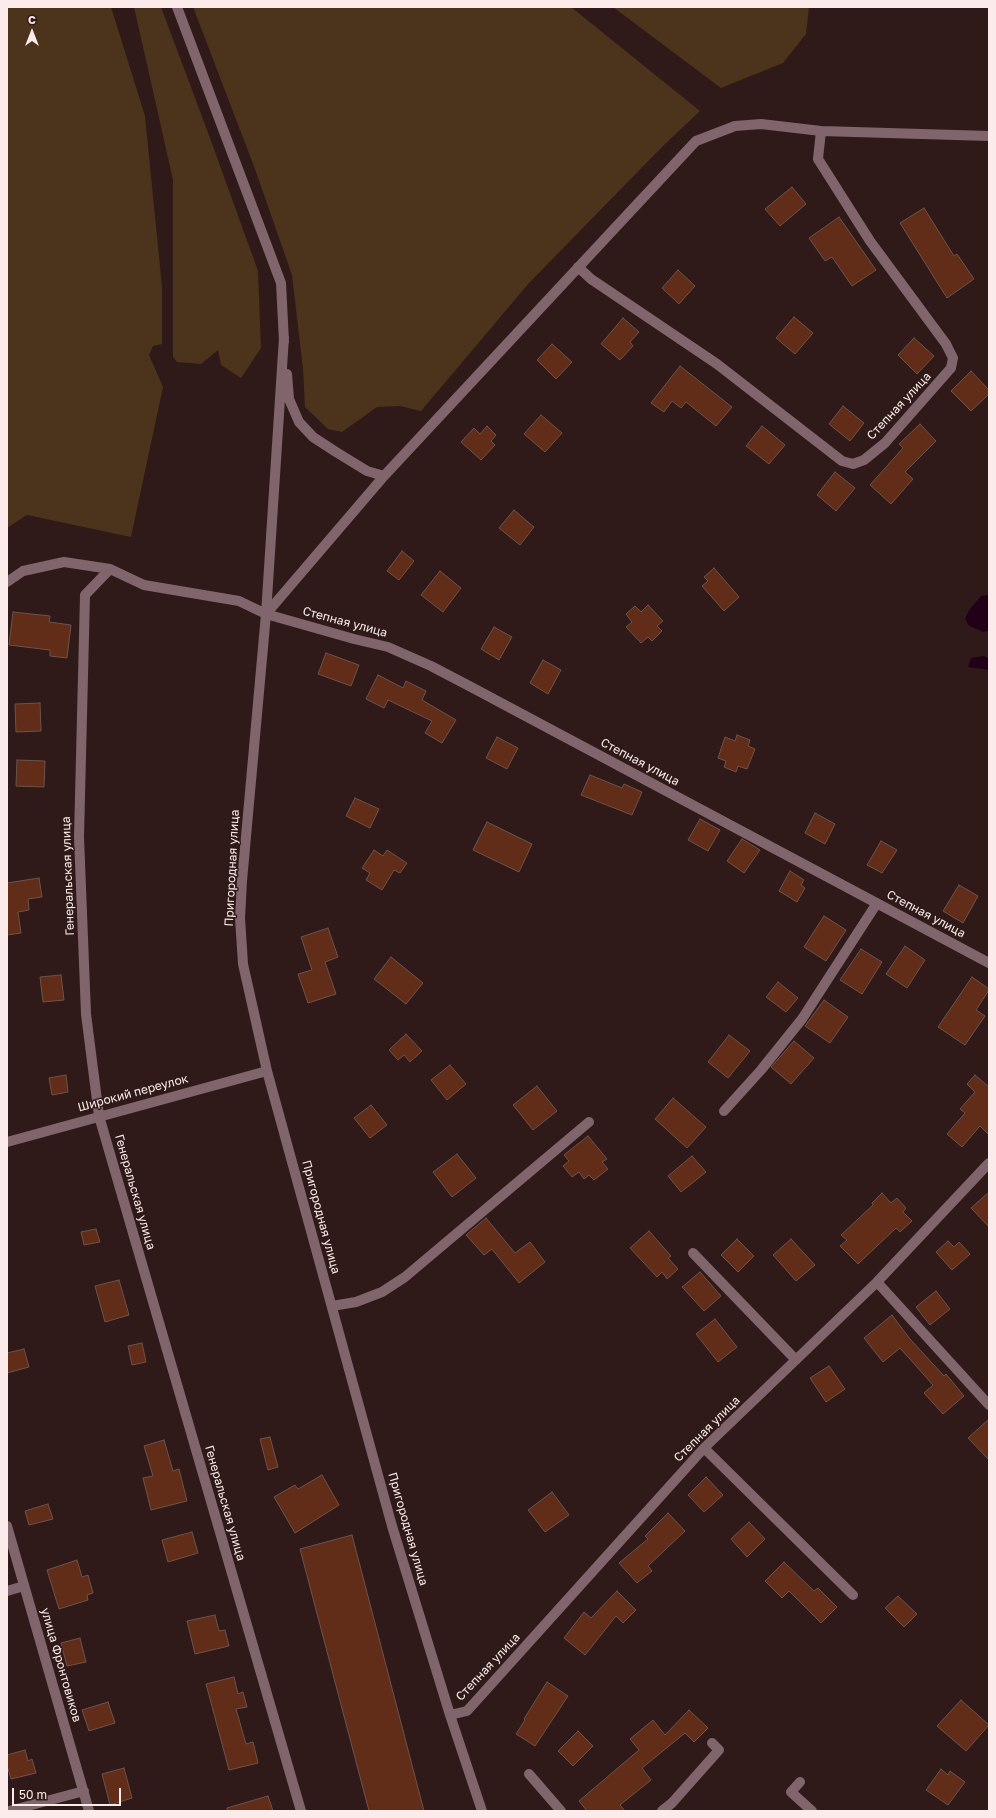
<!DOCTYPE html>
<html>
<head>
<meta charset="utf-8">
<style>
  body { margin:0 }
  #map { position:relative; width:996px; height:1818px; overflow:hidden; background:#2f1a19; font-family:"Golos Text",sans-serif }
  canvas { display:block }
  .frame { position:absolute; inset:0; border:8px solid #fbebea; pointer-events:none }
  .north { position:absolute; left:12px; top:12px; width:40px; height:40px; -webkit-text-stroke:3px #2f1a19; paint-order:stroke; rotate:0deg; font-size:11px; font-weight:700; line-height:16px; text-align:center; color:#fbebea }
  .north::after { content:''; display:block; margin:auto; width:14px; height:18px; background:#fbebea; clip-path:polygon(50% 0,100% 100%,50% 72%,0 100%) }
  .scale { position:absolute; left:12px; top:1788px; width:109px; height:18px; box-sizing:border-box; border:2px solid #fbebea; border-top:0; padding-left:5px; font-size:12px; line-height:14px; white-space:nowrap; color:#fbebea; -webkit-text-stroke:3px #2f1a19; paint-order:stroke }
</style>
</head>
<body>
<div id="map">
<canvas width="996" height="1818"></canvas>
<div class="frame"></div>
<div class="north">С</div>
<div class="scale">50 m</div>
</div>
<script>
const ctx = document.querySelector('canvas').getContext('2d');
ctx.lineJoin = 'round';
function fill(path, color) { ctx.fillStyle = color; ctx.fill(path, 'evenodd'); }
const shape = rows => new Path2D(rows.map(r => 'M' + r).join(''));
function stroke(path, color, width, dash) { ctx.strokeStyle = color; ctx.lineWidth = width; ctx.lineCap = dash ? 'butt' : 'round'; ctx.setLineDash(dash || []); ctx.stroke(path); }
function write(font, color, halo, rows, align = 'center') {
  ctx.font = font + ' "Golos Text",sans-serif'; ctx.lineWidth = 3; ctx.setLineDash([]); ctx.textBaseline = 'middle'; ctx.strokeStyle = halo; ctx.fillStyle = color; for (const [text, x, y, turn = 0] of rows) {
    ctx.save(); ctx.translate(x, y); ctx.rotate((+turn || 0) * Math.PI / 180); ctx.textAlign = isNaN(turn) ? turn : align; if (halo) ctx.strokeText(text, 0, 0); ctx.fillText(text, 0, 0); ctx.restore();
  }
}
fill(shape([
  [7,7,111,7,145,116,162,287,162,344,153,346,149,355,163,387,131,537,27,515,7,528],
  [134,7,161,7,210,138,258,271,261,348,241,378,221,365,218,350,201,364,177,362,173,357,173,180],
  [193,7,571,7,700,111,663,146,529,283,421,411,400,406,377,407,342,432,328,429,305,407,303,369,292,275,255,169],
  [613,7,809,7,806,34,783,63,721,88]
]), '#4c331c');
fill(shape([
  [989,595,989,631,983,632,968,625,965,618,970,609,981,596],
  [983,656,989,658,989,670,968,667,971,658]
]), '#220018');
const building = shape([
  [792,187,806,204,780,226,765,209,792,187],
  [924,208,954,256,957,254,974,279,947,298,900,223,924,208],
  [839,217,876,270,852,286,832,257,825,261,809,238,839,217],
  [678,270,695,286,679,304,662,288,678,270],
  [794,317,813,333,795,354,776,338,794,317],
  [623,318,639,332,630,342,633,346,620,360,601,344,623,318],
  [914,338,934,356,917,374,898,355,914,338],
  [552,344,572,362,556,379,537,360,552,344],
  [680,366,732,407,716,426,686,402,681,408,672,401,664,412,651,403,680,366],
  [971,371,989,390,989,394,971,411,951,391,971,371],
  [843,406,864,423,850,441,829,424,843,406],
  [541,415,562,433,545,452,524,434,541,415],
  [920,424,936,441,905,472,913,479,891,504,870,485,903,448,899,444,920,424],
  [487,426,496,435,491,441,495,445,481,460,461,442,474,428,480,434,487,426],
  [762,426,785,445,769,464,746,446,762,426],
  [835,472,855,488,836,511,817,495,835,472],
  [514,510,534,527,520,545,499,528,514,510],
  [402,551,414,561,399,580,387,571,402,551],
  [714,568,739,597,724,611,702,586,708,581,704,577,714,568],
  [440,571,461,588,443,612,421,595,440,571],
  [648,605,663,621,657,626,662,631,652,641,648,637,641,643,626,627,632,622,626,614,635,606,641,612,648,605],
  [13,612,50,616,49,622,71,625,67,658,50,656,50,650,9,645,13,612],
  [494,627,512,637,499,660,481,649,494,627],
  [326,653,359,665,351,686,318,674,326,653],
  [543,660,561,670,548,694,530,683,543,660],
  [378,675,403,688,406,681,426,691,422,700,456,720,442,743,425,733,432,721,388,700,384,708,366,699,378,675],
  [40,703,41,731,16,732,15,704,40,703],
  [737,735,750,740,748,746,755,749,747,769,738,766,736,772,724,767,726,761,718,758,725,737,735,741,737,735],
  [497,737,518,748,507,769,486,758,497,737],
  [17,760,45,761,44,787,16,786,17,760],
  [590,775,622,788,624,784,642,792,632,815,581,795,590,775],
  [355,798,379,809,370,828,346,816,355,798],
  [815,813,835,824,825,844,805,833,815,813],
  [700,819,720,830,708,851,688,840,700,819],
  [487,822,532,844,519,872,473,850,487,822],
  [742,839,760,850,744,873,727,861,742,839],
  [881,841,897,850,882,873,867,865,881,841],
  [374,850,383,856,387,850,407,863,400,873,394,870,382,890,366,880,370,873,362,868,374,850],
  [790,871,804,880,801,885,805,888,797,902,779,891,790,871],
  [39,878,42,897,28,899,29,910,18,912,21,933,7,935,7,883,39,878],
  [959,885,978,896,963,923,943,911,959,885],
  [824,916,846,930,826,961,804,947,824,916],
  [328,928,338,957,325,962,336,994,308,1003,298,974,312,970,301,937,328,928],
  [905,946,925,960,907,988,886,974,905,946],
  [861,949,882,962,862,994,840,980,861,949],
  [391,957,423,983,406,1004,374,979,391,957],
  [61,975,64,1000,43,1002,40,977,61,975],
  [972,977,989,989,989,990,976,1010,985,1016,965,1045,938,1027,972,977],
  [778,982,798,998,786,1012,766,997,778,982],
  [824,1000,848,1017,830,1043,805,1026,824,1000],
  [406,1034,422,1051,410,1062,404,1055,398,1060,389,1050,406,1034],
  [729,1035,750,1051,728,1078,708,1062,729,1035],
  [794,1041,814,1058,791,1084,771,1067,794,1041],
  [450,1065,466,1084,447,1100,431,1080,450,1065],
  [66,1075,68,1092,52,1095,49,1078,66,1075],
  [975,1075,989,1087,989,1135,980,1126,962,1147,947,1134,965,1113,960,1109,975,1092,967,1084,975,1075],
  [537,1086,557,1111,533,1130,513,1105,537,1086],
  [673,1098,706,1127,687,1148,655,1119,673,1098],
  [371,1105,387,1125,370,1138,354,1118,371,1105],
  [588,1136,607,1159,602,1162,608,1169,594,1180,589,1175,584,1179,579,1172,572,1177,563,1166,569,1161,564,1155,588,1136],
  [457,1154,476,1178,452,1197,433,1172,457,1154],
  [692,1156,706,1172,681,1192,668,1176,692,1156],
  [989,1192,989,1227,971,1208,989,1192],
  [882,1193,891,1203,897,1198,906,1208,903,1212,912,1221,900,1232,896,1228,858,1264,840,1246,847,1240,841,1235,873,1205,872,1203,882,1193],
  [486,1218,515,1253,530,1242,545,1262,519,1283,492,1249,484,1255,466,1235,486,1218],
  [96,1229,100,1242,84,1245,81,1232,96,1229],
  [649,1231,671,1256,668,1258,678,1269,667,1279,662,1272,657,1277,630,1248,649,1231],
  [737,1239,754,1256,738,1272,721,1255,737,1239],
  [791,1239,815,1265,796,1281,773,1255,791,1239],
  [948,1241,954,1247,959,1242,970,1254,952,1270,936,1252,948,1241],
  [700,1272,721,1296,704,1311,682,1287,700,1272],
  [119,1280,129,1315,105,1322,95,1286,119,1280],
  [936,1291,950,1309,930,1325,916,1307,936,1291],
  [892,1315,910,1339,944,1376,946,1374,964,1396,943,1414,924,1393,933,1385,900,1348,883,1362,864,1338,892,1315],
  [715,1319,737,1347,718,1362,696,1334,715,1319],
  [142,1343,146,1362,132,1365,128,1346,142,1343],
  [24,1349,29,1367,7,1373,7,1353,24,1349],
  [829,1366,845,1389,826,1402,810,1378,829,1366],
  [989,1419,989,1460,968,1438,989,1419],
  [270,1437,278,1467,268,1470,260,1439,270,1437],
  [164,1440,173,1471,179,1469,187,1501,151,1510,143,1478,153,1476,144,1446,164,1440],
  [322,1475,339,1505,295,1533,274,1497,295,1485,298,1489,322,1475],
  [706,1477,723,1495,704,1512,688,1495,706,1477],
  [552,1492,569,1515,545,1532,528,1510,552,1492],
  [48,1504,53,1519,29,1525,25,1511,48,1504],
  [668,1513,685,1531,648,1566,652,1571,637,1583,619,1563,648,1539,645,1536,668,1513],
  [749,1522,765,1539,747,1557,731,1539,749,1522],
  [192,1532,198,1553,168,1562,162,1540,192,1532],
  [352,1535,424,1811,369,1811,300,1549,352,1535],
  [77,1560,82,1577,88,1575,93,1593,87,1595,88,1600,59,1609,47,1570,77,1560],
  [784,1562,814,1591,818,1588,837,1607,821,1623,789,1591,782,1598,765,1581,784,1562],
  [617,1591,636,1610,623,1623,616,1616,585,1655,564,1638,584,1612,591,1618,617,1591],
  [898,1596,917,1614,904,1627,885,1608,898,1596],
  [215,1615,219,1631,225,1630,229,1646,195,1654,187,1621,215,1615],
  [80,1638,86,1662,67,1666,61,1643,80,1638],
  [234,1677,238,1694,243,1692,247,1707,236,1709,246,1744,253,1742,258,1763,229,1770,206,1684,234,1677],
  [547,1682,568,1696,535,1746,516,1734,525,1720,524,1719,547,1682],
  [961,1700,989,1725,966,1751,937,1726,961,1700],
  [108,1702,115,1723,89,1731,82,1710,108,1702],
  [689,1710,708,1728,694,1742,685,1733,642,1768,651,1780,620,1805,625,1811,587,1811,579,1801,639,1750,630,1739,653,1720,665,1735,689,1710],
  [578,1731,593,1746,573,1766,558,1751,578,1731],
  [25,1750,28,1761,32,1759,36,1773,11,1779,7,1765,7,1755,25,1750],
  [124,1768,132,1798,110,1805,102,1774,124,1768],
  [941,1769,948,1775,950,1771,965,1782,948,1805,926,1790,941,1769],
  [268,1796,273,1811,227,1811,227,1808,268,1796]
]);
fill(building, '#612c18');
stroke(building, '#6c544b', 1);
stroke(shape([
  [177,7,281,283,284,342],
  [578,267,591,279,717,364,842,461,853,464,864,460,885,443,951,368,953,358,946,344,870,241,818,159,821,131],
  [284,337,266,614,242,881,240,918,243,964,267,1071,392,1526,450,1715,482,1811],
  [287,374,289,399,299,422,313,437,336,452,367,471,384,476],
  [110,569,85,595,79,837,86,1014,99,1116,301,1811],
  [7,582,23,571,64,562,110,569,144,585,239,601,266,614,354,639,388,647,431,666,473,688,989,963],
  [266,614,384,476,696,141,735,126,761,124,821,131,989,136],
  [724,1111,761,1070,802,1019,877,903],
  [7,1142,267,1071],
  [693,1253,796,1360],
  [877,1282,989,1405],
  [332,1306,356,1302,382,1292,405,1277,589,1122],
  [704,1448,853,1595],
  [7,1526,89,1811],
  [7,1591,24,1586],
  [450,1715,467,1711,704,1448,877,1282,989,1163],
  [529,1774,561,1811],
  [800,1782,791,1792,812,1811],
  [9,1811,84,1791],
  [662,1811,672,1803,719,1750,712,1743]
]), '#80656c', 10);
write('12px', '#fbebea', '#2f1a19', [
  ["Степная улица",899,406,-47],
  ["Степная улица",345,622,15],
  ["Степная улица",640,762,28],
  ["Пригородная улица",232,868,-87],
  ["Генеральская улица",68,876,-92],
  ["Степная улица",926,914,28],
  ["Широкий переулок",133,1093,-15],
  ["Генеральская улица",135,1192,74],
  ["Пригородная улица",321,1217,75],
  ["Степная улица",707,1429,-45],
  ["Генеральская улица",225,1503,74],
  ["Пригородная улица",408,1529,74],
  ["улица Фронтовиков",61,1665,74],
  ["Степная улица",488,1667,-47]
]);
</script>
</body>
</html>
